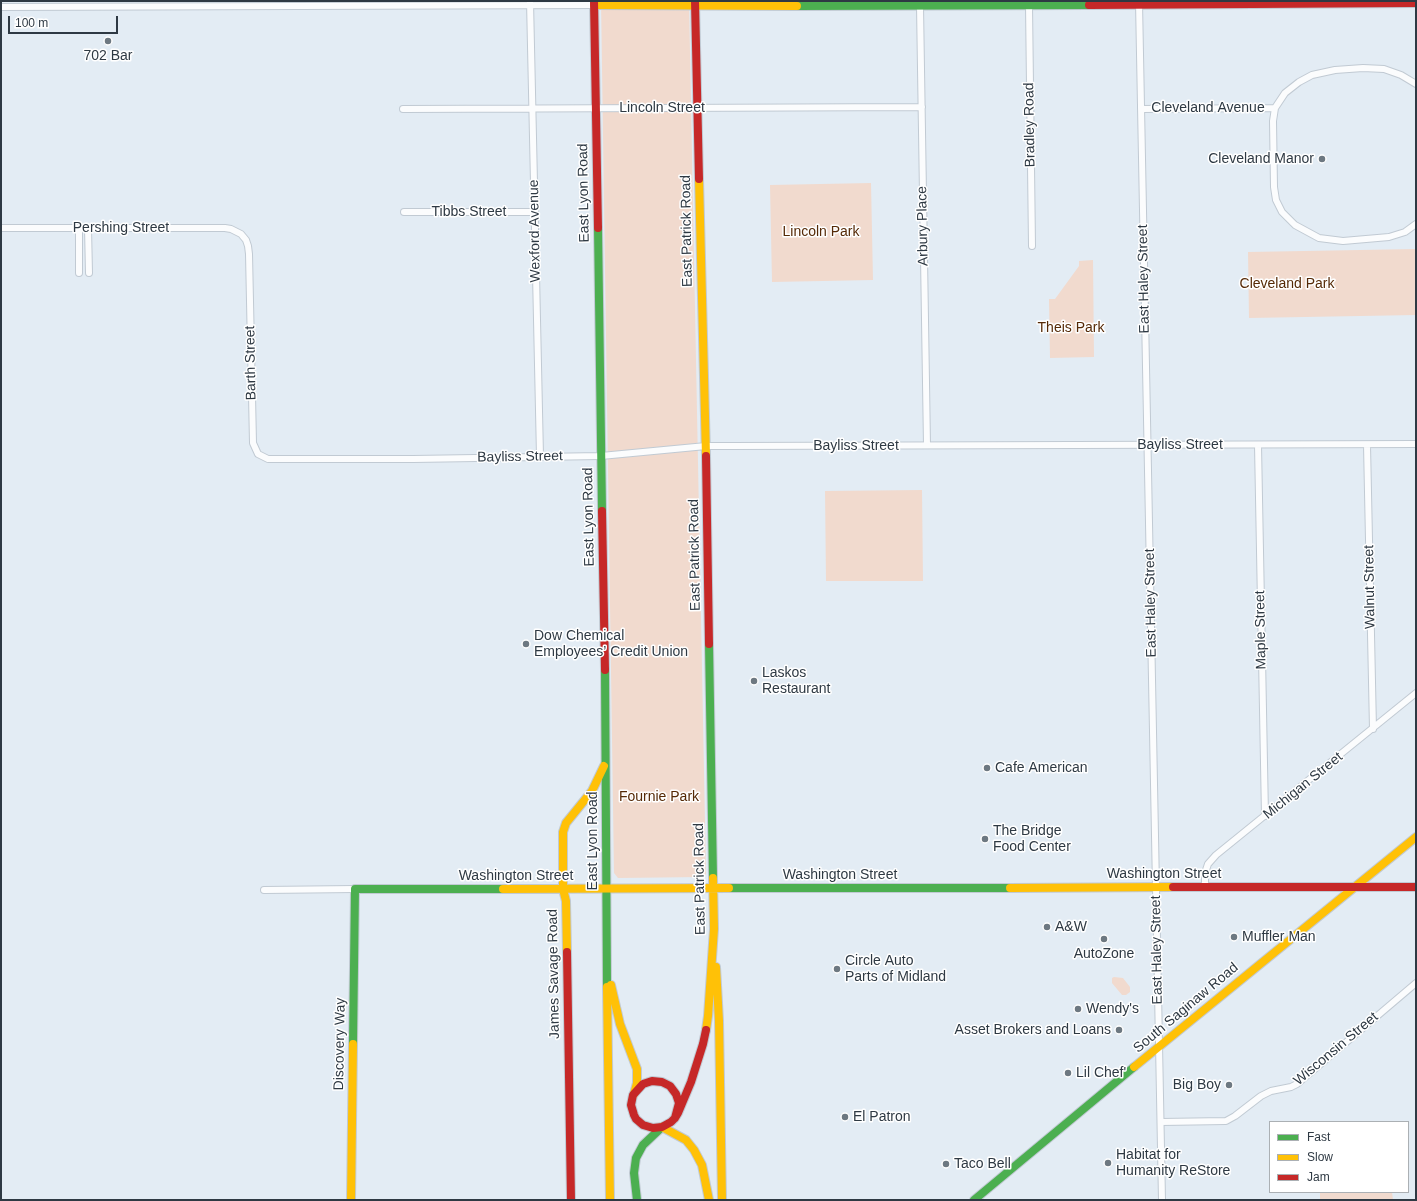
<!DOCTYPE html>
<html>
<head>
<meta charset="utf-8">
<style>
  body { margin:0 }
  #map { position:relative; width:1417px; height:1201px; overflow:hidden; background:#e3ecf4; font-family:Helvetica,sans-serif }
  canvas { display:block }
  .frame { position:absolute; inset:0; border:2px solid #2e3943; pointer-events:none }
  .legend { position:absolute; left:1269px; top:1121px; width:140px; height:72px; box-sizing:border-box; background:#fff; border:1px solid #abb0b4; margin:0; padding:5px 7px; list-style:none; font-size:12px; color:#2e3943 }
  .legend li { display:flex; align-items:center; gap:8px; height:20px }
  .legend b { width:20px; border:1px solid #abb0b4 }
  .scale { position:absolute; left:8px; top:16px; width:110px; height:18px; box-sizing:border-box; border:2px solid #2e3943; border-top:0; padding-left:5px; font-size:12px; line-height:14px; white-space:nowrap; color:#2e3943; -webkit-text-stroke:3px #fff; paint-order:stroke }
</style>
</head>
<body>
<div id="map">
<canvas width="1417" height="1201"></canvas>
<div class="frame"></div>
<ul class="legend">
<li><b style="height:5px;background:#4caf50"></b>Fast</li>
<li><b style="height:5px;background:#ffc107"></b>Slow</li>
<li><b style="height:5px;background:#c62828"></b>Jam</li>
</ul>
<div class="scale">100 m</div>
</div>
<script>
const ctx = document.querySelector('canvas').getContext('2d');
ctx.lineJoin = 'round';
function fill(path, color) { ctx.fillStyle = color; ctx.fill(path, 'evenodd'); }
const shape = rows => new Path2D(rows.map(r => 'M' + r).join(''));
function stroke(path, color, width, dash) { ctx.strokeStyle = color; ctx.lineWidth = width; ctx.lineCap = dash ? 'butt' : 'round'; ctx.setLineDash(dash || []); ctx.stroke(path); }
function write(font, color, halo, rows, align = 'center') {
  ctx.font = font + ' Helvetica,sans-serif'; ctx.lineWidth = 3; ctx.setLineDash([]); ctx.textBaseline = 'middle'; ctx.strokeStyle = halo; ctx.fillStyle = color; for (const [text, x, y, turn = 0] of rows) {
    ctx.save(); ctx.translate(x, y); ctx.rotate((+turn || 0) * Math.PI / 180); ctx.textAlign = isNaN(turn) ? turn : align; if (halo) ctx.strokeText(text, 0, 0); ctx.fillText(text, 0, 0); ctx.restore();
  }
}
fill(shape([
  [601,1,689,1,706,874,703,877,618,878,614,873],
  [871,183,873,280,772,282,770,185],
  [1416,249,1416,315,1249,318,1248,252],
  [1093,260,1094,357,1050,358,1049,299,1055,299,1079,266,1079,261],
  [922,490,923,581,826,581,825,491],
  [1114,977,1123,978,1130,987,1130,992,1126,995,1122,995,1112,983,1112,978],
  [1320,1192,1392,1192,1393,1200,1320,1200]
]), '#f1dace');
const street = shape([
  [530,1,540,456],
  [1139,2,1162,1200],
  [1029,5,1032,246],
  [920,6,927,445],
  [1,7,594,5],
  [1416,84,1401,75,1384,69,1363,68,1335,70,1312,75,1299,82,1285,93,1275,108,1273,121,1274,187,1276,200,1282,212,1295,225,1319,238,1343,241,1389,237,1405,232,1416,224],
  [403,109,922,107],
  [1141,109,1275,108],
  [404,212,535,212],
  [1,228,225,228,231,229,241,234,246,240,248,246,249,254,253,443,258,454,268,459,413,459,601,456,706,446,732,446,1416,444],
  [79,228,79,273],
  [88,228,89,273],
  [1258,445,1265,816],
  [1367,445,1373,729],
  [1205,887,1205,873,1208,864,1216,855,1416,693],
  [264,890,355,889],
  [1161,1122,1226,1121,1235,1116,1261,1096,1271,1091,1291,1087,1297,1084,1416,983]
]);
const fast = shape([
  [797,6,1089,5],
  [598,228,602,511],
  [709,644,713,878],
  [605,670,607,987],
  [729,888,1010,888],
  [353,1044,355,889,503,889],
  [637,1200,634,1173,636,1158,643,1145,662,1127],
  [974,1200,1134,1067]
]);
const slow = shape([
  [594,5,797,6],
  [699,179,706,456],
  [1010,888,1173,887],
  [503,889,729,888],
  [567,952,566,901,563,889,563,832,566,823,592,791,604,766],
  [716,967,719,1021,722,1200],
  [611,985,620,1024,637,1069,637,1083,634,1094],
  [607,987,610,1200],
  [706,1030,708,1016,714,929,713,878],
  [1134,1067,1416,837],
  [662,1127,686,1140,694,1150,702,1165,709,1200],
  [351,1200,353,1044]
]);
const jam = shape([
  [594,1,598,228],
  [695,1,699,179],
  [1089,5,1416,3],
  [706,456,709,644],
  [602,511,605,670],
  [1173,887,1416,887],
  [567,952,571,1200],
  [675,1118,679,1103,676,1094,670,1086,662,1082,652,1081,643,1084,633,1095,631,1105,634,1115,636,1119,643,1125,653,1128,662,1127,671,1122,675,1118,678,1113,691,1082,703,1044,706,1030]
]);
stroke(street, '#c1cad3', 8);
stroke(fast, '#c1cad3', 10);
stroke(slow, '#c1cad3', 10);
stroke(jam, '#c1cad3', 10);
stroke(street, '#fbfcfd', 6);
stroke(fast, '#4caf50', 8);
stroke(slow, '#ffc107', 8);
stroke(jam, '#c62828', 8);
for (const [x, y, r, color] of [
  [108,41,4,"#6d7881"],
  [1322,159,4,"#6d7881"],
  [526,644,4,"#6d7881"],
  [754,681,4,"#6d7881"],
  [987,768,4,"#6d7881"],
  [985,839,4,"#6d7881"],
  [1047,927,4,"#6d7881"],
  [1234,937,4,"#6d7881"],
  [1104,939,4,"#6d7881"],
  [837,969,4,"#6d7881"],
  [1078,1009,4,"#6d7881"],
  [1119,1030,4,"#6d7881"],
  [1068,1073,4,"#6d7881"],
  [1229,1085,4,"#6d7881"],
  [845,1117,4,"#6d7881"],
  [1108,1163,4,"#6d7881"],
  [946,1164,4,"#6d7881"]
]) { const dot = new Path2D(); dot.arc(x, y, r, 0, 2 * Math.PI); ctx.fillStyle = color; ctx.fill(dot); stroke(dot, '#fff', 1.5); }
write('14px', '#2e3943', '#fff', [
  ["702 Bar",108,56,"center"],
  ["Cleveland Manor",1314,159,"right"],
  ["Dow Chemical",534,636],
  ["Employees’ Credit Union",534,652],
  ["Laskos",762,673],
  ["Restaurant",762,689],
  ["Cafe American",995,768],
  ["The Bridge",993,831],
  ["Food Center",993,847],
  ["A&W",1055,927],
  ["Muffler Man",1242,937],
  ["AutoZone",1104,954,"center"],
  ["Circle Auto",845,961],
  ["Parts of Midland",845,977],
  ["Wendy's",1086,1009],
  ["Asset Brokers and Loans",1111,1030,"right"],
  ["Lil Chef'",1076,1073],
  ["Big Boy",1221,1085,"right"],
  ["El Patron",853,1117],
  ["Habitat for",1116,1155],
  ["Humanity ReStore",1116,1171],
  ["Taco Bell",954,1164]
], 'left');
write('14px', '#2e3943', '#fff', [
  ["Lincoln Street",662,108],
  ["Cleveland Avenue",1208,108],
  ["Bradley Road",1030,125,-91],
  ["East Lyon Road",584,193,-91],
  ["Tibbs Street",469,212],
  ["Arbury Place",923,226,-91],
  ["Pershing Street",121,228],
  ["Wexford Avenue",535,231,-91],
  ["East Patrick Road",687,231,-91],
  ["East Haley Street",1144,279,-91],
  ["Barth Street",251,363,-91],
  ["Bayliss Street",1180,445],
  ["Bayliss Street",856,446],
  ["Bayliss Street",520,457,-1],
  ["East Lyon Road",589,517,-91],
  ["East Patrick Road",695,555,-91],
  ["Walnut Street",1370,587,-91],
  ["East Haley Street",1151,603,-91],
  ["Maple Street",1261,630,-91],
  ["Michigan Street",1303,786,-39],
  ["East Lyon Road",593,841,-90],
  ["Washington Street",1164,874],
  ["Washington Street",840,875],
  ["Washington Street",516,876],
  ["East Patrick Road",700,879,-91],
  ["East Haley Street",1157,950,-91],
  ["James Savage Road",554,974,-91],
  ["South Saginaw Road",1186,1008,-40],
  ["Discovery Way",340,1044,-89],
  ["Wisconsin Street",1336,1049,-40]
]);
write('14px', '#552906', '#fff', [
  ["Lincoln Park",821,232],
  ["Cleveland Park",1287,284],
  ["Theis Park",1071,328],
  ["Fournie Park",659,797]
]);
</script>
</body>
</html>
